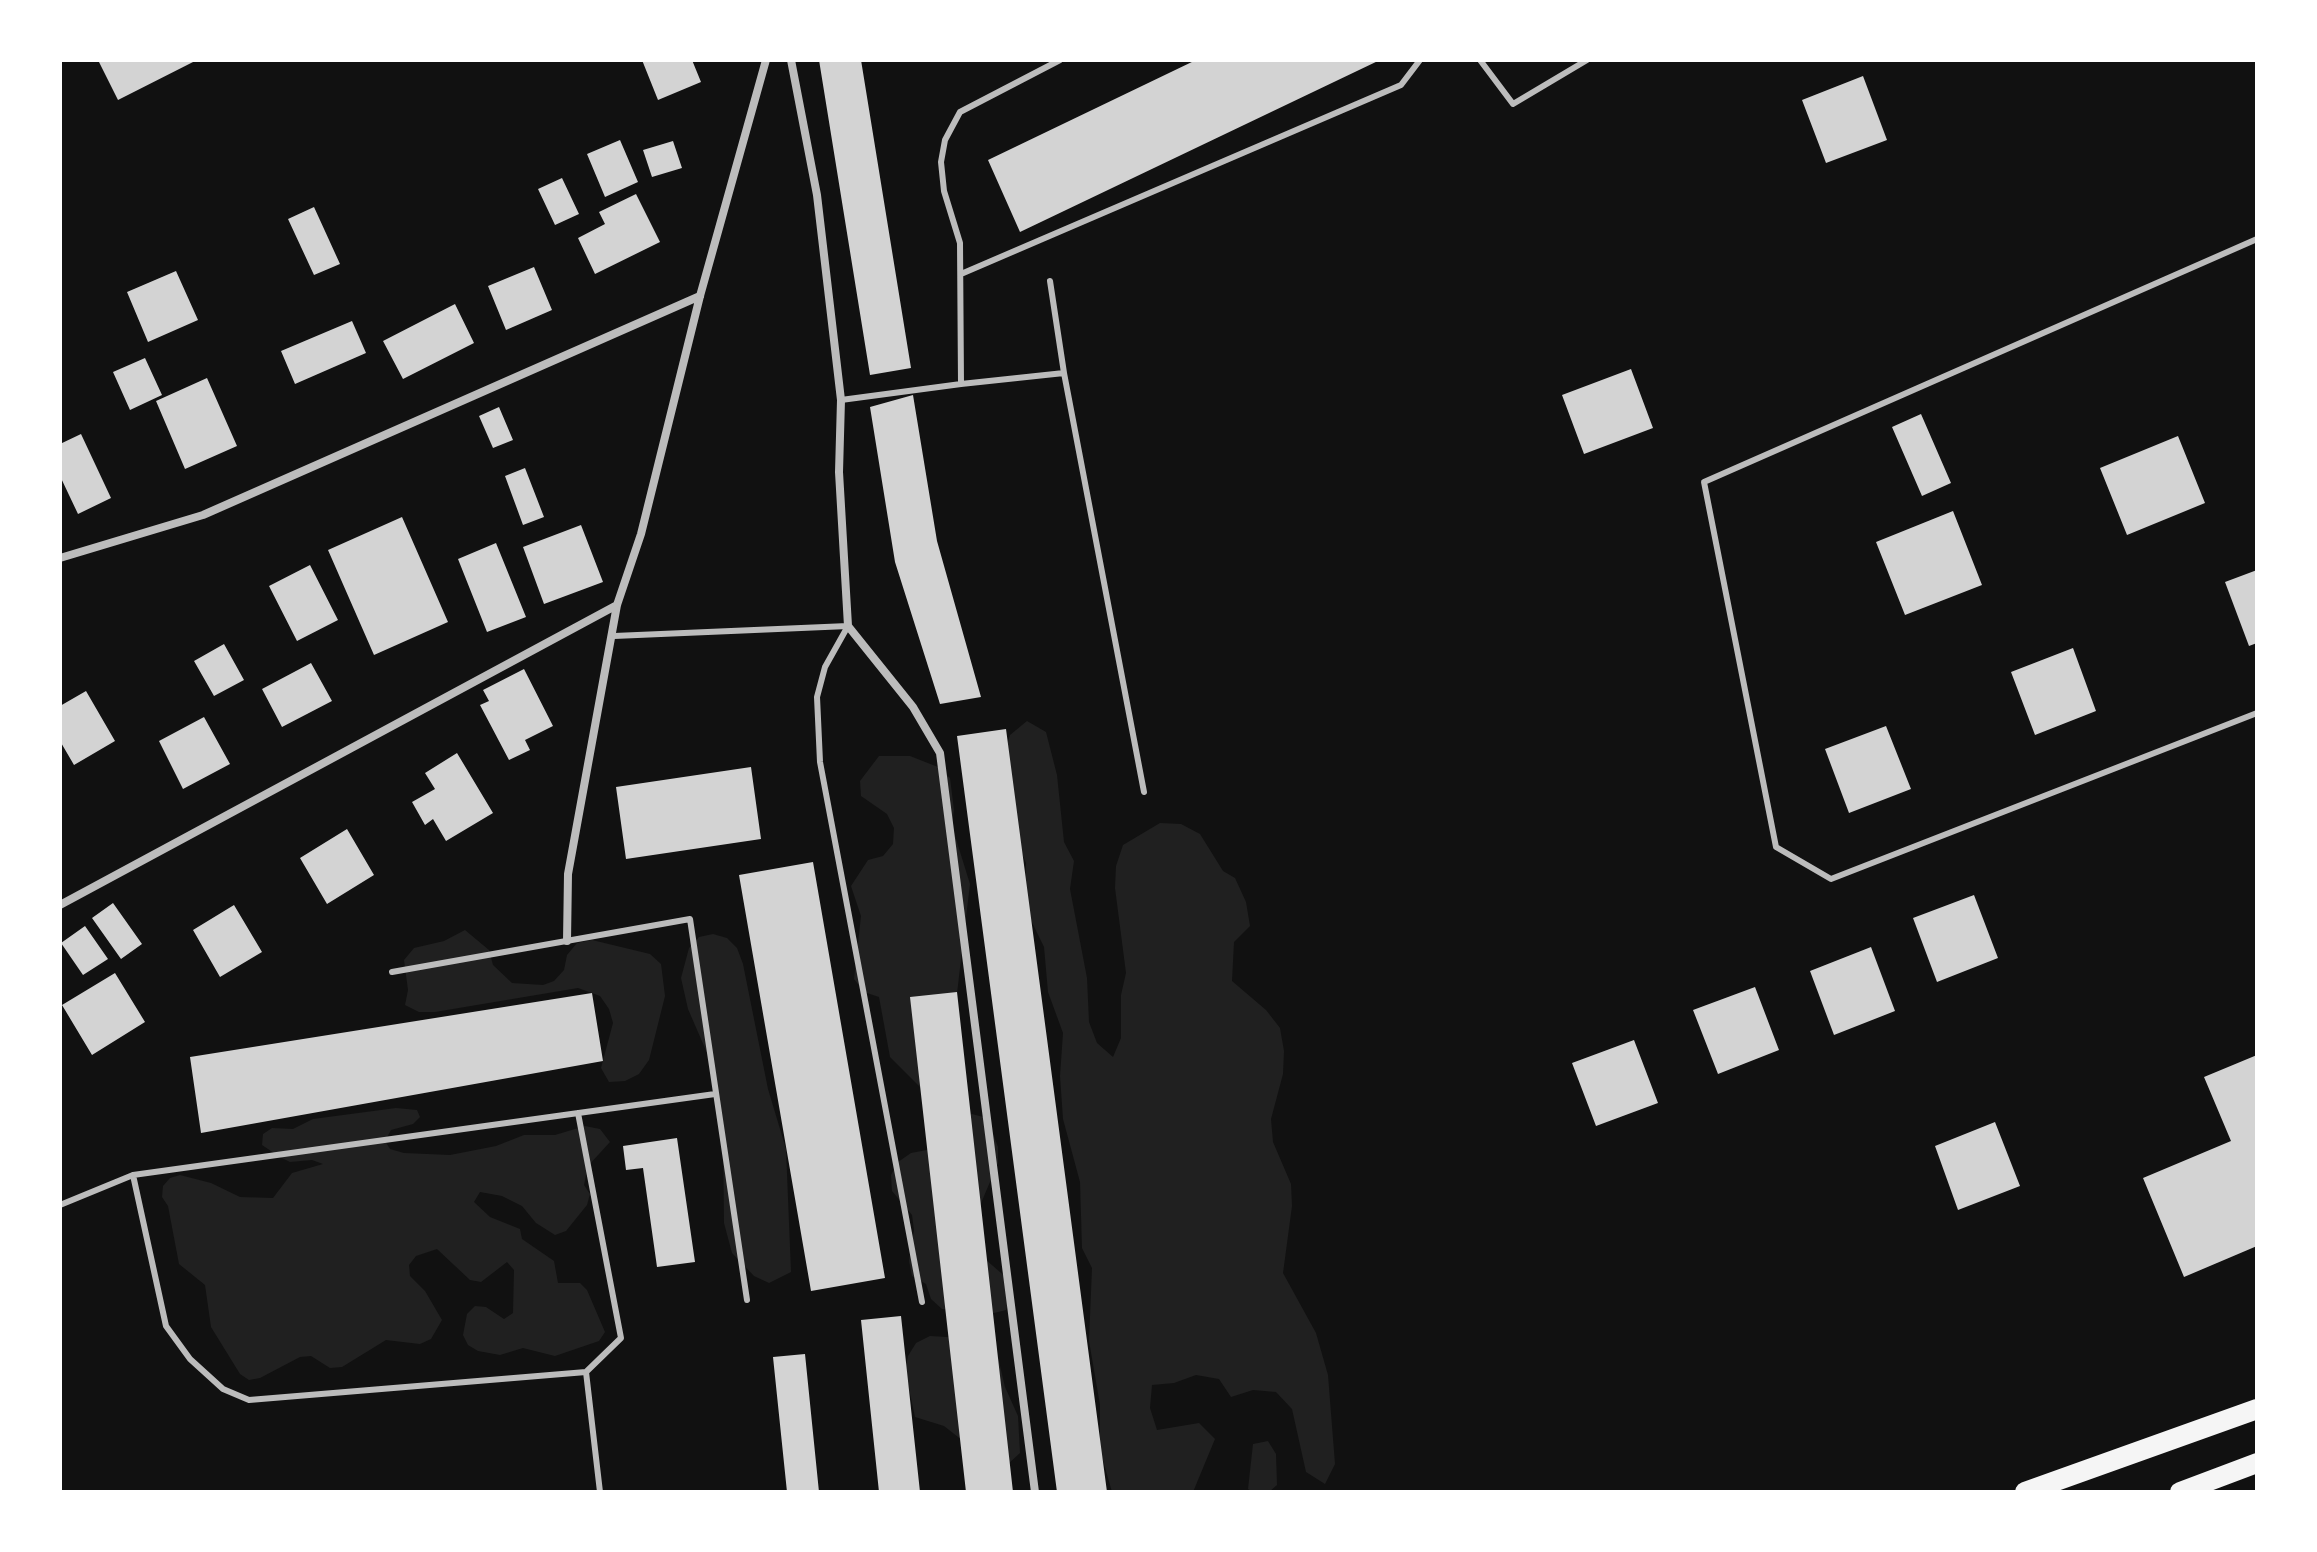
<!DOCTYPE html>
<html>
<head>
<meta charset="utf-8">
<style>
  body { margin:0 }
  #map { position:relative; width:2317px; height:1552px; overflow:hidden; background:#111; font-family:Literata,serif }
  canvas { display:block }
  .frame { position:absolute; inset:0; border:62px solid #fff; pointer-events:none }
</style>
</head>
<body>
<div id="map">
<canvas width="2317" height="1552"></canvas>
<div class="frame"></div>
</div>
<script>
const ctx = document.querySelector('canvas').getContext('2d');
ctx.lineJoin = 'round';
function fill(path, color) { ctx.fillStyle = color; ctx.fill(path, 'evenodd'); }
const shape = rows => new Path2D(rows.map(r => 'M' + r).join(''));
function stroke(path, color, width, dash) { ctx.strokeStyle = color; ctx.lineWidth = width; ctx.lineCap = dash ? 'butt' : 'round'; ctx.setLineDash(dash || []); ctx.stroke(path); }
fill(shape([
  [1027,721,1046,732,1057,775,1064,842,1074,861,1070,889,1087,978,1089,1022,1097,1043,1113,1057,1121,1038,1121,995,1126,973,1115,888,1116,866,1123,845,1160,823,1181,824,1200,834,1223,871,1235,878,1246,902,1250,926,1234,942,1232,981,1266,1010,1280,1028,1284,1051,1283,1074,1271,1119,1273,1142,1291,1184,1292,1206,1283,1273,1316,1333,1328,1375,1335,1464,1325,1484,1306,1472,1292,1409,1276,1392,1253,1390,1231,1397,1219,1379,1196,1375,1174,1383,1152,1385,1150,1408,1157,1430,1199,1423,1215,1439,1193,1492,1112,1492,1100,1450,1100,1405,1089,1341,1092,1268,1082,1248,1080,1182,1063,1119,1060,1076,1063,1033,1048,992,1044,947,1024,906,1026,863,1017,842,1004,756,1010,735],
  [879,756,910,756,938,767,950,778,954,810,952,826,970,884,953,1027,934,1101,890,1057,879,997,864,992,854,979,861,916,851,886,868,860,883,856,893,844,894,828,887,814,861,796,860,781],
  [465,930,489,950,493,965,512,983,543,985,554,981,564,970,567,955,577,943,592,940,650,954,661,964,665,996,649,1060,639,1074,625,1081,609,1082,601,1068,613,1023,609,1009,600,996,578,988,435,1012,419,1012,405,1005,408,990,404,960,414,948,444,941],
  [713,934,727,938,737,948,743,964,768,1089,786,1149,791,1272,769,1283,754,1276,732,1253,724,1223,723,1130,714,1069,688,1009,681,978,689,948,699,937],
  [396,1108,417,1110,420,1117,413,1124,391,1130,385,1141,390,1149,404,1153,450,1155,496,1146,524,1135,555,1135,585,1126,600,1129,610,1142,588,1166,584,1185,590,1194,587,1205,566,1231,555,1235,536,1223,522,1206,502,1196,480,1192,474,1202,490,1217,520,1229,522,1239,554,1261,558,1283,580,1283,587,1290,605,1332,599,1341,555,1356,523,1348,500,1355,478,1351,468,1345,463,1335,467,1314,475,1306,486,1307,504,1319,513,1313,514,1270,507,1262,481,1282,470,1280,437,1249,416,1256,409,1265,410,1276,425,1291,442,1320,431,1339,420,1344,386,1340,342,1367,330,1368,311,1356,300,1357,260,1378,249,1380,240,1374,211,1327,205,1285,179,1264,168,1206,162,1197,163,1186,170,1178,180,1175,211,1183,240,1197,273,1198,292,1173,323,1164,312,1160,290,1162,280,1157,262,1145,263,1134,272,1128,293,1129,313,1119],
  [972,1114,987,1118,998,1147,998,1163,976,1215,985,1259,1008,1279,1011,1295,1006,1310,990,1314,942,1309,931,1299,926,1284,912,1276,909,1261,914,1230,912,1215,892,1191,891,1175,898,1162,911,1153,927,1150,944,1125],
  [930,1336,994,1340,1005,1387,1018,1416,1020,1453,1008,1464,981,1455,944,1426,915,1417,905,1370,908,1356,916,1343],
  [1268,1441,1276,1454,1277,1485,1269,1492,1252,1492,1248,1489,1253,1444]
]), '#202020');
fill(shape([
  [98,60,197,60,118,100],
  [642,60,692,60,701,82,658,100],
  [819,60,861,60,911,368,870,375],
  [1196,60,1380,60,1020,232,988,160],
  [1863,76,1887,140,1826,163,1802,100],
  [620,140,638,182,605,197,587,154],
  [673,141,682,168,652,177,643,150],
  [562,178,579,214,555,225,538,189],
  [636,194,660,242,595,274,578,238,605,224,599,212],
  [314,207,340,264,314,275,288,219],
  [534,267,552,310,506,330,488,286],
  [176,271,198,320,148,342,127,292],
  [455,304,474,343,403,379,383,341],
  [352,321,366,353,295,384,281,351],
  [145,358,162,395,130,410,113,372],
  [1631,369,1653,428,1584,454,1562,395],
  [207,378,237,446,185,469,156,401],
  [913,395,937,541,981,697,940,704,895,562,870,407],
  [499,407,513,440,493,448,479,416],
  [1921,414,1951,483,1922,496,1892,427],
  [81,434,111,498,78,514,60,476,60,444],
  [2178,436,2205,503,2127,535,2100,468],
  [525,468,544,517,523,525,505,476],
  [1953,511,1982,585,1905,615,1876,542],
  [402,517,448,622,374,655,328,550],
  [581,525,603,582,544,604,523,547],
  [496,543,526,617,487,632,458,559],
  [310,565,338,620,297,641,269,586],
  [2257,570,2257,643,2249,646,2225,582],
  [224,644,244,680,214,696,194,661],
  [2073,648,2096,711,2035,735,2011,672],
  [311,663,332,701,282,727,262,689],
  [524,669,553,726,525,740,530,750,509,760,480,705,489,701,483,690],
  [86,691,115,741,74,765,60,741,60,706],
  [204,717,230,764,183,789,159,741],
  [1886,726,1911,789,1849,813,1825,749],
  [1006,729,1107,1492,1057,1492,957,736],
  [457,753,493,813,446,841,433,819,425,825,412,802,435,789,425,773],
  [751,767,761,839,626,859,616,787],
  [347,829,374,875,327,904,300,858],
  [813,862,885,1278,811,1291,739,875],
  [1974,895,1998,958,1937,982,1913,918],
  [113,903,142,944,121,959,92,918],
  [234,905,262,952,220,977,193,930],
  [85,926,108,959,83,975,61,943],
  [1871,947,1895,1011,1834,1035,1810,971],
  [115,973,145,1022,92,1055,62,1005],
  [1755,987,1779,1050,1718,1074,1693,1010],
  [957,992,1013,1492,966,1492,910,997],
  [592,993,603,1061,201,1133,190,1057],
  [1634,1040,1658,1103,1596,1126,1572,1063],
  [2257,1055,2257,1246,2184,1277,2143,1178,2231,1141,2204,1077],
  [1995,1122,2020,1186,1958,1210,1935,1146],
  [677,1138,695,1262,657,1267,643,1168,626,1170,623,1146],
  [901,1316,920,1492,879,1492,861,1320],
  [805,1354,819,1492,787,1492,773,1357]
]), '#d3d3d3');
stroke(shape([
  [1480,60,1513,104,1587,60],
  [2257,239,1704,482,1776,847,1831,879,2257,713],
  [961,274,1401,85,1420,60],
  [1050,281,1064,373],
  [961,384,1064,373,1144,792],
  [841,400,961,384,960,243,944,191,941,162,945,140,960,112,1060,60],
  [848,626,825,667,817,697,820,762,922,1302],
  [614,636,848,626],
  [392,972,690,919,747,1300],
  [133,1175,166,1326,190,1359,223,1389,249,1400,586,1372,621,1338,578,1113],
  [60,1205,133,1175,715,1094],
  [586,1372,600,1492]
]), '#bcbcbc', 6);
stroke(shape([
  [791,60,817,195,841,400,839,472,848,626,913,707,940,753,1035,1492],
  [60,558,203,515,700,296],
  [60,905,617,605],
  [567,941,568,874,617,605,641,534,700,296,766,60]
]), '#bcbcbc', 8);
stroke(shape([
  [2025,1492,2257,1409],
  [2180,1492,2257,1463]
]), '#f5f5f5', 20);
</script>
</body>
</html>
